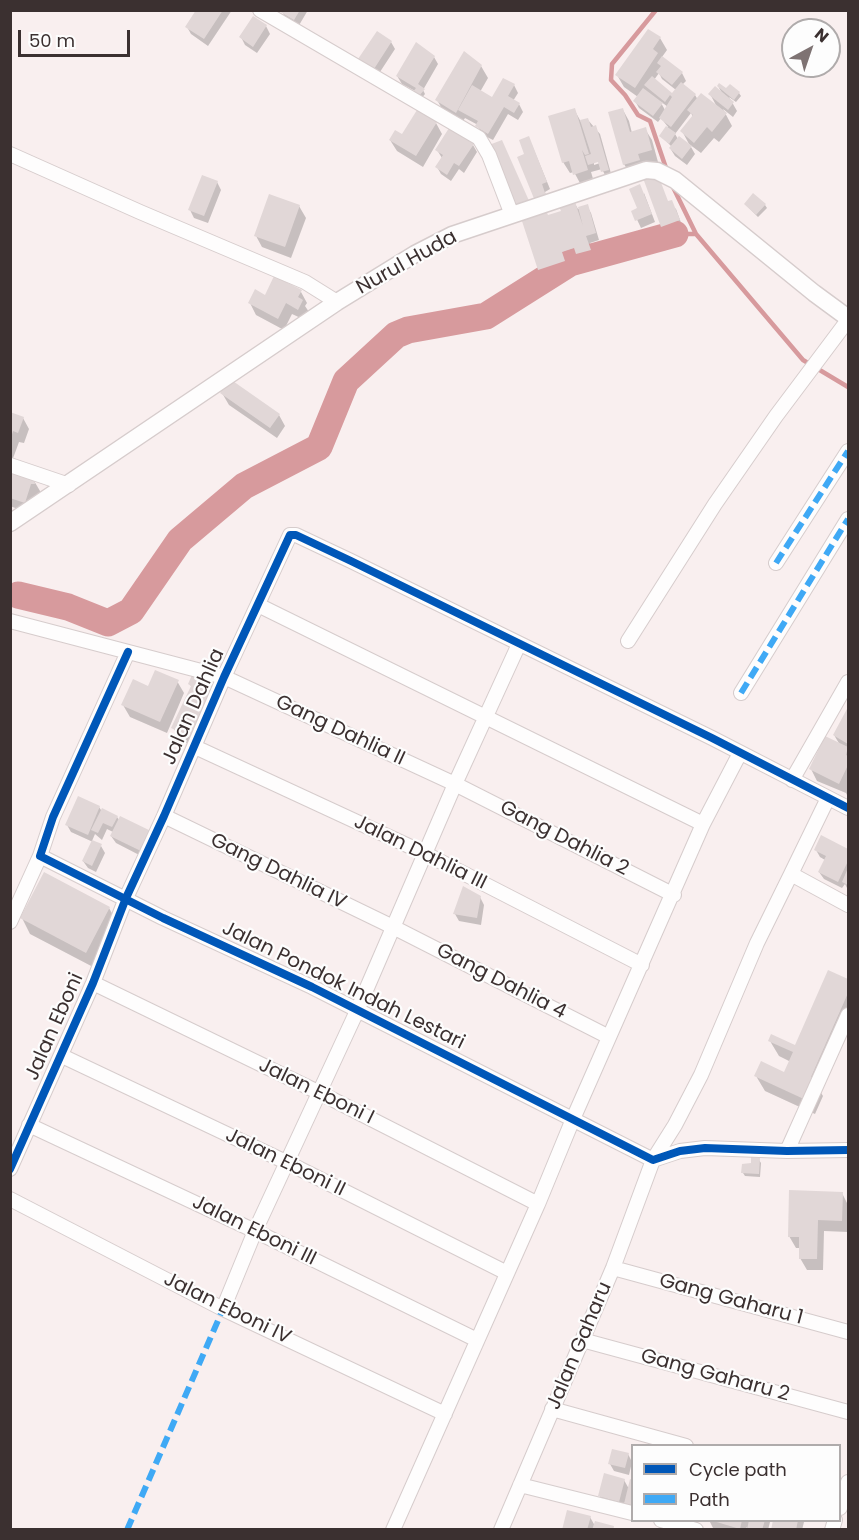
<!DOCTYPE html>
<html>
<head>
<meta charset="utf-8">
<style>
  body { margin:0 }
  #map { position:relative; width:859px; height:1540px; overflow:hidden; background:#f9efef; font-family:Poppins,sans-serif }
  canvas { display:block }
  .frame { position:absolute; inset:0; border:12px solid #3b3030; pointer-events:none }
  .legend { position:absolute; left:631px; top:1444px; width:210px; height:78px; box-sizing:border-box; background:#fdfdfd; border:2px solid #afabab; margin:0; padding:8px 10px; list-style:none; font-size:18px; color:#3b3030 }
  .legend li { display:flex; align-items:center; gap:12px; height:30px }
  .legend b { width:30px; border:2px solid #afabab }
  .north { position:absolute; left:781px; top:18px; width:60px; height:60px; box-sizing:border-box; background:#fdfdfd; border:2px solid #afabab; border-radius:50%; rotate:40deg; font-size:16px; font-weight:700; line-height:24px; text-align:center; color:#3b3030 }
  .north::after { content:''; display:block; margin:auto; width:21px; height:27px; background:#7e7373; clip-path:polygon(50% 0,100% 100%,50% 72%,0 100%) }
  .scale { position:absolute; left:18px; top:30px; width:112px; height:27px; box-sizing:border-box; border:3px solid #3b3030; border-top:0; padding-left:8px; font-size:18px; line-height:21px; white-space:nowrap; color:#3b3030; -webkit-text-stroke:4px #fdfdfd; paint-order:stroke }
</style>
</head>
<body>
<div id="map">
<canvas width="859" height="1540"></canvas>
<div class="frame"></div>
<ul class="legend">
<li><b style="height:8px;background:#0057b8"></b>Cycle path</li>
<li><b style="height:8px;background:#3fa9f5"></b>Path</li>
</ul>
<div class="north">N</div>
<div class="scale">50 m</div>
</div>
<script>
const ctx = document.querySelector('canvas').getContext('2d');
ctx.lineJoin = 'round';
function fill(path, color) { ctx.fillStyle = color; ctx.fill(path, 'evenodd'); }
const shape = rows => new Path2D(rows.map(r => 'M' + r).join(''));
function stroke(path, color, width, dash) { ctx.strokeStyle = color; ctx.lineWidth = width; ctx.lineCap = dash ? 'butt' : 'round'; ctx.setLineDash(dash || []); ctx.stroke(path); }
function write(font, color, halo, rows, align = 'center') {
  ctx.font = font + ' Poppins,sans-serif'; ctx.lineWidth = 4.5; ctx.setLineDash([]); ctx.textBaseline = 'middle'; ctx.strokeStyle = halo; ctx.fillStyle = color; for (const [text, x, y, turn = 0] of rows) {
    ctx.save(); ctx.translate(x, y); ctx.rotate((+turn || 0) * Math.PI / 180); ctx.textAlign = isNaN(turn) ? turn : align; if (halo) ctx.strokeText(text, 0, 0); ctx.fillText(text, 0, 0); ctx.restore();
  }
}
fill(shape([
  [198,10,232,10,208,46,191,34,187,27],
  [282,10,308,10,298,27,285,19],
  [254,18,266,26,270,34,257,53,245,45,241,37],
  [660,38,667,50,662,57,682,73,686,81,682,85,695,95,698,100,717,107,710,94,723,95,718,86,739,93,741,96,736,102,729,97,737,111,733,117,723,109,732,126,719,142,714,138,701,153,689,144,682,131,693,117,691,113,675,134,678,139,691,147,695,154,687,165,675,156,670,148,672,147,661,136,668,127,661,118,658,122,639,108,635,101,638,97,624,87,617,75],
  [659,73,662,79,676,90,672,95,654,80],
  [660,101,668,107,665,110],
  [391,42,395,49,378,75,364,66,360,59],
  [434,57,438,64,423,90,425,94,421,99,415,91,402,84,397,76],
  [481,66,488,78,480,92,493,99,514,85,518,93,513,101,519,104,523,112,518,120,508,114,493,140,481,134,478,125,465,118,462,123,444,112,437,100],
  [574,109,581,122,588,120,600,134,612,177,607,179,602,169,591,172,594,182,581,185,574,172,570,173,563,162],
  [594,161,606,161,594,165],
  [623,110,629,121,632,133,645,129,652,140,658,162,643,166,631,176,624,164],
  [436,123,442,134,423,167,397,151,390,140],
  [473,145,477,152,464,173,459,169,451,181,441,174,437,167,442,158,437,150],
  [532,145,550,189,545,192,549,204,526,155],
  [217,182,221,190,208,223,194,218,190,210],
  [644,193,655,222,641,228,633,211,639,209],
  [573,200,578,209,587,206,591,213,599,240,590,243,596,261,584,265,580,259,568,263,571,273,546,281,540,269,549,217,562,212],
  [668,202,676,209,683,228,667,234,662,226],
  [746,205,765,205,767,208,758,217],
  [299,206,306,218,291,258,262,247,256,236],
  [301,292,307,303,305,306,309,312,305,320,292,314,284,330,256,315,250,303,265,297],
  [222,393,279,415,285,426,277,438,229,405],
  [10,413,23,418,29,429,24,443,19,442,12,461,10,460],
  [10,471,33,479,40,491,40,495,31,514,10,506],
  [177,681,184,693,167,733,130,717,123,705,149,688],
  [190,684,219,694,198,749,179,739,173,727,192,688],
  [848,710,848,797,846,793,817,781,811,769,840,745,834,735],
  [99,807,101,810,117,817,147,859,116,843,111,836,113,832,107,829,102,840,95,834,92,841,101,846,105,853,96,872,88,868,83,861,93,842,71,832,67,825],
  [822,837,848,851,848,890,845,884,842,888,824,879,819,872,825,860,820,857,816,850],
  [480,897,484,905,481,925,459,921,455,914],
  [109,908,118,924,95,968,30,934,22,918],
  [829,972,848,980,848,1027,820,1091,823,1096,815,1114,765,1091,756,1076,785,1074,791,1062,779,1056,770,1041,795,1047],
  [759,1160,761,1163,760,1177,745,1176,743,1173],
  [842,1193,848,1205,848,1232,824,1231,823,1270,807,1270,800,1258,800,1248,796,1248,789,1236],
  [628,1454,632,1462,629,1475,614,1471,610,1464],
  [624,1480,629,1489,632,1481,632,1512,625,1502,623,1508,604,1503,600,1496],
  [590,1517,595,1526,613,1527,614,1530,563,1530],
  [709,1520,769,1520,770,1522,768,1530,748,1530,746,1527,746,1530,720,1530,713,1528],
  [774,1520,803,1520,804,1522,802,1530,772,1530]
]), '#0003');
stroke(shape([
  [656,10,612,64,611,80,625,95,638,115,650,121,667,171],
  [672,185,696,234],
  [675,234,696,234,803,360,848,387],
  [10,606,18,595]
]), '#d79a9d', 4.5);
stroke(shape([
  [18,595,68,607,108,623,131,611,180,540,244,486,319,447,346,381,396,335,408,330,486,316,570,263,675,234]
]), '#d79a9d', 27);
fill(shape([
  [196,10,223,10,204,39,185,27],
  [277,10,300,10,294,20],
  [253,16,267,25,253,47,239,37],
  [648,29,661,37,653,49,658,53,635,88,615,75],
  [377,31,392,41,374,69,358,59],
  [416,42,435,56,418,84,425,89,419,96,413,92,416,88,396,76],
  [464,51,482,65,456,113,435,100],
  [662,56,683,72,672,85,656,72,661,66,657,63],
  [652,76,672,93,681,82,696,94,671,127,659,118,672,97,670,95,665,102,644,85],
  [503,78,515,84,508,96,520,103,514,113,504,107,488,134,475,126,478,121,458,110,472,85,492,97],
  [719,83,726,88,730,84,740,92,734,100,717,86],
  [715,86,734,102,728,110,708,94],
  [643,88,663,103,653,116,633,101],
  [701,93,727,113,712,132,707,127,694,143,680,131,693,115,687,110],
  [575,108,589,154,585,155,582,150,588,170,573,175,569,161,562,163,548,116],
  [623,108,630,132,646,127,652,150,638,154,640,160,623,165,608,112],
  [417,110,437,122,416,156,389,140,395,130,402,134],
  [588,118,591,127,596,125,609,170,601,172,598,162,588,165,585,156,591,154,580,120],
  [666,126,676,133,669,144,659,136],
  [449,128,474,144,459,166,454,163,447,175,435,167,443,155,435,150],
  [529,136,547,182,542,184,546,196,535,201,517,157,524,154,519,140],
  [679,136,692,146,682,159,669,148],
  [502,140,530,203,516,209,489,145],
  [657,172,668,201,672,200,680,220,661,227,643,178],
  [202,175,218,181,204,216,188,210],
  [640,184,652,214,635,221,631,211,637,208,629,189],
  [753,193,766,204,756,215,744,204],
  [269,194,300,205,285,247,254,236],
  [574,199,583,226,578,207,588,204,596,233,586,236,591,250,576,254,574,248,562,252,565,261,538,270,521,218,546,210,548,215,561,211,558,204],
  [274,276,302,290,298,297,303,300,298,310,286,303,278,319,248,303,255,289,265,295],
  [230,379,280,414,270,428,220,393],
  [10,412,24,417,18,433,13,431,11,437],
  [10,469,34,478,35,484,31,484,25,503,10,498],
  [155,670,179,680,160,722,121,705,133,679,148,686],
  [192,675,216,686,212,695,194,688,212,696,192,738,171,728,191,686,188,684],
  [848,707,848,744,833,735],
  [825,736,848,747,846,755,848,756,848,765,839,784,809,769],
  [78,796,100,806,88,835,65,825],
  [102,808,118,816,112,827,103,823,98,833,91,830],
  [120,816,153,832,143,852,110,836],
  [821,835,848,849,848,861,838,882,818,872,826,856,814,850],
  [92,840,102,844,92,866,82,861],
  [848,868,848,885,842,882],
  [44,872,110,907,86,953,20,918],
  [463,886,481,896,477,918,453,914],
  [828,970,848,979,848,993,811,1077,815,1080,806,1100,754,1076,761,1061,784,1072,793,1052,768,1041,771,1034,795,1045],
  [751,1157,760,1158,759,1174,741,1173,742,1164,751,1163],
  [789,1190,843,1192,842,1221,818,1220,817,1259,799,1259,799,1237,788,1237],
  [612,1449,629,1453,625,1468,608,1464],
  [604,1473,625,1479,619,1502,598,1496],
  [630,1479,632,1480,632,1506,624,1504],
  [567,1510,591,1516,587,1530,562,1530],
  [710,1520,742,1520,740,1529],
  [749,1520,765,1520,762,1530,747,1530],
  [773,1520,798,1520,796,1530,771,1530],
  [595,1521,614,1526,613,1530,592,1530]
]), '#e1d7d7');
const minor = shape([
  [260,10,479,138,489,155,512,215],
  [10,154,140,212,305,282,337,302],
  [10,465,69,485],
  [776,563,848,451],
  [258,605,703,824],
  [10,621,224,677,455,784,674,895],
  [628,641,715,504,776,416,848,320],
  [128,652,53,817,40,856,163,918,312,987,653,1160,680,1151,705,1148,787,1151,848,1150],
  [741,693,848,519],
  [195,747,424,853,642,965],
  [792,780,848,682],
  [828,798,791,874,848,905],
  [164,816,393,927,609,1037],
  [10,922,40,856],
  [93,983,320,1093,538,1204],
  [62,1056,288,1163,507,1273],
  [29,1125,255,1231,477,1340],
  [787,1151,848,1015],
  [10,1169,93,983,126,898,164,816,224,677,290,535,296,535,351,561,712,738,848,808],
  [10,1199,223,1309,445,1414],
  [613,1268,848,1332],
  [223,1309,255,1231,357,1011,455,784,519,644],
  [582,1340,848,1412],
  [552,1409,686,1446],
  [520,1485,632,1513],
  [840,1508,848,1482],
  [661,1520,696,1530],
  [393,1530,538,1204,573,1119,703,824,740,753],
  [501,1530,613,1268,653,1160,675,1125,701,1075,757,943,791,874],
  [832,1530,835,1520]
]);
const tertiary = shape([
  [10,523,337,302,415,254,452,235,646,170,657,171,675,180,814,293,848,318]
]);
stroke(minor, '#d6cccc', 16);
stroke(tertiary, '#d6cccc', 19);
stroke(minor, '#fefdfd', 14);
stroke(tertiary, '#fefdfd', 16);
stroke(shape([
  [776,563,848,451],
  [741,693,848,519],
  [127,1530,223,1309]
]), '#3fa9f5', 6, [12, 6]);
stroke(shape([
  [128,652,53,817,40,856,163,918,312,987,653,1160,680,1151,705,1148,787,1151,848,1150],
  [10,1169,93,983,126,898,164,816,224,677,290,535,296,535,351,561,712,738,848,808]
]), '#0057b8', 8);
write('20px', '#3b3030', '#fdfdfd', [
  ["Nurul Huda",407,263,-29],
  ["Jalan Dahlia",194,707,-66],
  ["Gang Dahlia II",340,731,25],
  ["Gang Dahlia 2",564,839,27],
  ["Jalan Dahlia III",420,853,26],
  ["Gang Dahlia IV",278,872,26],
  ["Gang Dahlia 4",501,982,27],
  ["Jalan Pondok Indah Lestari",343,986,26],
  ["Jalan Eboni",55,1027,-66],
  ["Jalan Eboni I",316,1092,26],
  ["Jalan Eboni II",285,1163,26],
  ["Jalan Eboni III",254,1231,26],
  ["Gang Gaharu 1",731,1300,15],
  ["Jalan Eboni IV",227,1309,26],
  ["Jalan Gaharu",580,1346,-67],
  ["Gang Gaharu 2",715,1376,15]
]);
</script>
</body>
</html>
